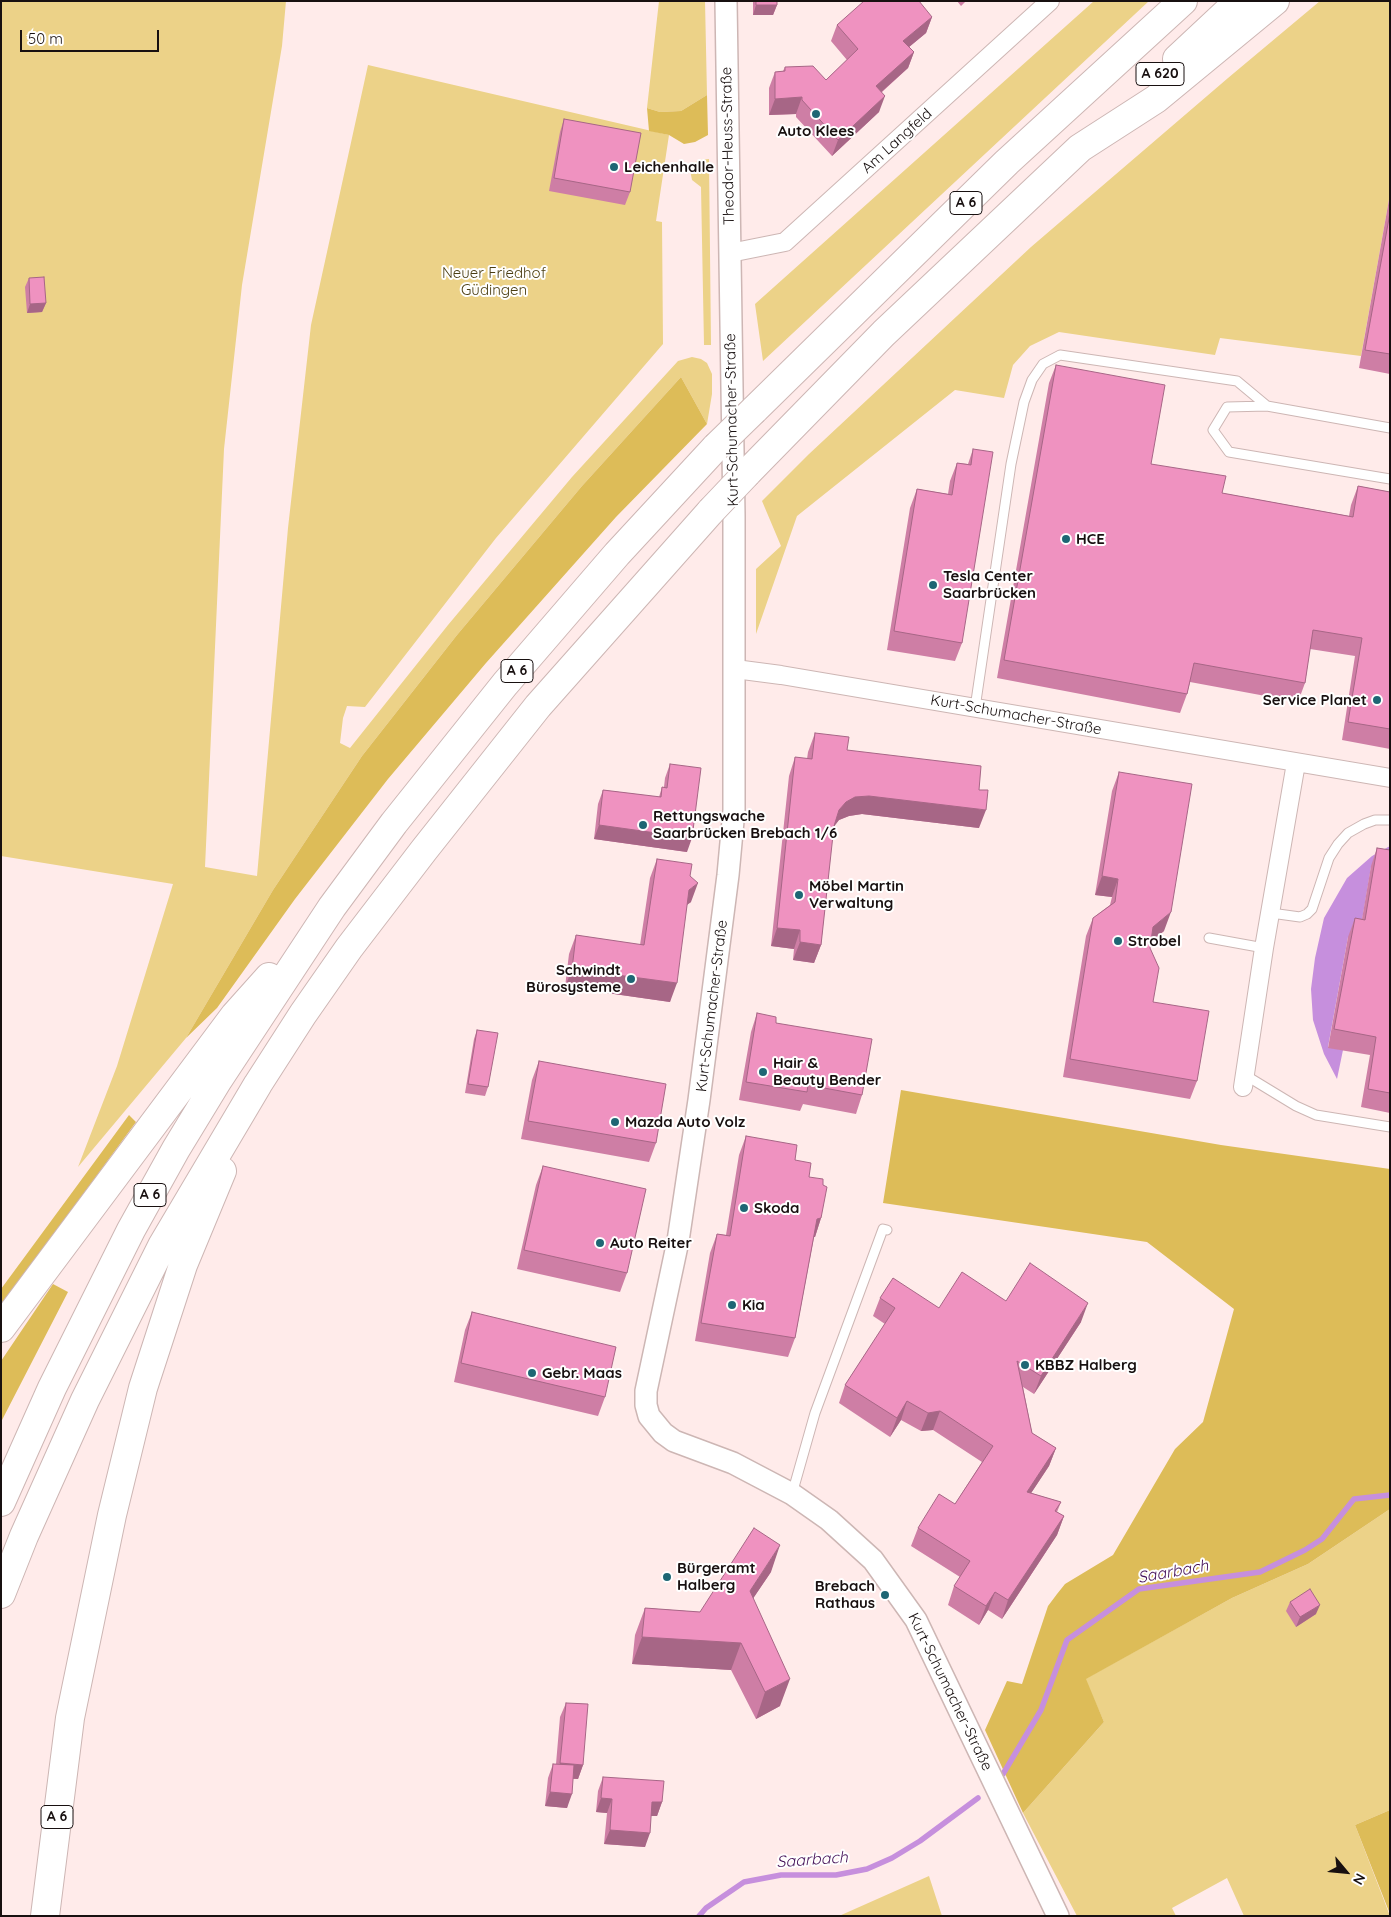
<!DOCTYPE html>
<html>
<head>
<meta charset="utf-8">
<style>
  body { margin:0 }
  #map { position:relative; width:1391px; height:1917px; overflow:hidden; background:#ffebea; font-family:Quicksand,sans-serif }
  canvas { display:block }
  .frame { position:absolute; inset:0; border:2px solid #181010; pointer-events:none }
  .north { position:absolute; left:1321px; top:1847px; width:50px; height:50px; -webkit-text-stroke:4px #fff; paint-order:stroke; rotate:118deg; font-size:14px; font-weight:700; line-height:20px; text-align:center; color:#181010 }
  .north::after { content:''; display:block; margin:auto; width:18px; height:22px; background:#181010; clip-path:polygon(50% 0,100% 100%,50% 72%,0 100%) }
  .scale { position:absolute; left:20px; top:30px; width:139px; height:22px; box-sizing:border-box; border:2px solid #181010; border-top:0; padding-left:6px; font-size:15px; line-height:18px; white-space:nowrap; color:#181010; -webkit-text-stroke:4px #fff; paint-order:stroke }
</style>
</head>
<body>
<div id="map">
<canvas width="1391" height="1917"></canvas>
<div class="frame"></div>
<div class="north">N</div>
<div class="scale">50 m</div>
</div>
<script>
const ctx = document.querySelector('canvas').getContext('2d');
ctx.lineJoin = 'round';
function fill(path, color) { ctx.fillStyle = color; ctx.fill(path, 'evenodd'); }
const shape = rows => new Path2D(rows.map(r => 'M' + r).join(''));
function stroke(path, color, width, dash) { ctx.strokeStyle = color; ctx.lineWidth = width; ctx.lineCap = dash ? 'butt' : 'round'; ctx.setLineDash(dash || []); ctx.stroke(path); }
function write(font, color, halo, rows, align = 'center') {
  ctx.font = font + ' Quicksand,sans-serif'; ctx.lineWidth = 4; ctx.setLineDash([]); ctx.textBaseline = 'middle'; ctx.strokeStyle = halo; ctx.fillStyle = color; for (const [text, x, y, turn = 0] of rows) {
    ctx.save(); ctx.translate(x, y); ctx.rotate((+turn || 0) * Math.PI / 180); ctx.textAlign = isNaN(turn) ? turn : align; if (halo) ctx.strokeText(text, 0, 0); ctx.fillText(text, 0, 0); ctx.restore();
  }
}
fill(shape([
  [1,1,286,1,282,46,242,285,224,449,205,867,257,876,288,528,311,325,368,65,669,135,656,221,662,222,663,344,496,538,365,707,347,706,343,718,340,743,350,748,448,625,572,477,678,361,692,357,701,359,707,363,712,374,712,394,707,424,681,377,582,486,457,635,362,756,273,890,186,1038,78,1167,117,1066,173,884,1,856],
  [659,1,705,1,707,95,681,111,660,112,647,108],
  [1094,1,1149,1,763,361,755,304],
  [1320,1,1390,1,1390,194,1361,356,1220,338,1215,355,1059,332,1030,346,1013,365,1004,398,955,390,797,516,756,634,756,569,781,546,762,501,809,454,1031,247,1228,78],
  [709,159,711,345,704,345,701,187,692,180,690,170,693,163,700,160],
  [1390,1509,1390,1810,1355,1825,1390,1916,1244,1916,1227,1878,1172,1908,1176,1916,1077,1916,1023,1813,1104,1722,1085,1679,1232,1598,1308,1564],
  [929,1876,942,1916,839,1916]
]), '#ecd288');
fill(shape([
  [707,95,708,135,695,142,684,144,669,135,649,131,647,108,660,112,681,111],
  [681,377,707,424,616,517,486,663,388,779,295,899,217,1008,186,1038,273,890,362,756,457,635,582,486],
  [901,1090,1221,1145,1390,1169,1390,1509,1308,1564,1232,1598,1086,1679,1104,1722,1023,1813,985,1730,1007,1681,1022,1684,1048,1606,1057,1594,1065,1584,1113,1555,1175,1449,1203,1422,1234,1309,1147,1242,883,1203],
  [129,1115,136,1122,1,1306,1,1289],
  [53,1284,68,1292,1,1422,1,1361],
  [1390,1810,1390,1914,1355,1825]
]), '#ddbc58');
fill(shape([
  [1390,846,1386,869,1371,867,1359,938,1348,937,1328,1047,1343,1050,1337,1079,1324,1054,1313,1020,1311,989,1315,958,1324,918,1347,878,1372,856]
]), '#c68fdd');
stroke(shape([
  [1003,1774,1041,1710,1067,1640,1139,1589,1260,1572,1305,1550,1322,1539,1354,1499,1390,1495],
  [699,1916,706,1908,744,1882,781,1875,836,1875,867,1869,892,1858,920,1841,978,1798]
]), '#c68fdd', 5.5);
const service = shape([
  [1390,428,1267,406,1227,407,1213,430,1229,452,1390,479],
  [975,708,1011,464,1024,402,1032,380,1043,364,1060,355,1237,381,1267,406],
  [1271,913,1300,917,1307,914,1312,909,1329,858,1338,844,1348,833,1364,824,1375,820,1390,820],
  [1209,938,1264,948],
  [1245,1075,1296,1106,1316,1115,1390,1127],
  [792,1494,815,1413,883,1229,887,1230]
]);
const minor = shape([
  [730,253,785,242,1050,1],
  [735,669,781,675,1390,778],
  [1243,1087,1264,948,1296,763]
]);
const tertiary = shape([
  [726,1,734,516,734,810,728,875,699,1100,678,1241,646,1391,646,1405,649,1416,663,1433,674,1441,733,1463,792,1494,829,1520,873,1560,916,1620,1058,1916]
]);
const motorway = shape([
  [1177,59,1239,1],
  [754,410,1007,162,1183,1],
  [747,473,884,333,1080,148,1156,99,1275,1],
  [1,1328,235,1015,269,977],
  [1,1502,52,1388,131,1230,176,1149,218,1080,332,907,394,823,505,684,617,554,716,447],
  [1,1594,24,1536,85,1400,162,1246,258,1084,303,1014,349,948,424,850,538,706,711,511],
  [45,1916,70,1718,112,1515,143,1388,183,1265,222,1171]
]);
stroke(service, '#cdb6b4', 11);
stroke(minor, '#cdb6b4', 20);
stroke(tertiary, '#cdb6b4', 24);
stroke(motorway, '#cdb6b4', 30);
stroke(service, '#fff', 9);
stroke(minor, '#fff', 18);
stroke(tertiary, '#fff', 21);
stroke(motorway, '#fff', 28);
const motorwayBridge = shape([
  [716,447,754,410],
  [711,511,747,473]
]);
stroke(motorwayBridge, '#cdb6b4', 30, []);
stroke(motorwayBridge, '#fff', 28);
fill(shape([
  [753,1,777,1,777,5,773,15,753,15],
  [957,1,966,1,961,6],
  [932,17,926,33,909,47,914,52,908,68,882,92,879,112,832,156,796,117,796,114,769,115,769,88,775,72,783,71,785,67,826,80,847,60,831,41,837,25],
  [564,119,630,192,625,205,549,191,560,132],
  [1390,194,1390,374,1359,368],
  [29,278,46,303,42,312,27,313,25,287],
  [1056,365,1151,464,1222,493,1349,516,1351,505,1358,486,1390,492,1390,749,1342,740,1355,656,1310,649,1305,683,1298,702,1190,682,1187,694,1180,713,997,678,1049,383],
  [973,449,962,643,955,661,887,650,910,508,917,489,948,494,950,481,957,463,968,464],
  [815,733,847,750,979,790,979,828,862,814,849,816,839,820,833,827,821,945,814,963,793,960,794,949,771,946,789,776,795,757,807,759,808,752],
  [670,764,687,852,594,839,598,804,603,790,659,797,662,787,664,787,665,778],
  [1119,772,1164,931,1151,942,1150,948,1153,1002,1197,1081,1190,1099,1063,1077,1086,936,1093,918,1110,905,1112,897,1095,895,1112,791],
  [1377,848,1390,850,1390,1113,1361,1107,1370,1055,1328,1048,1348,937,1355,918,1362,919,1371,866],
  [657,859,690,876,691,902,687,905,670,1002,565,987,569,954,576,935,640,945,650,878],
  [757,1013,776,1023,862,1095,856,1114,803,1104,800,1111,739,1100,751,1032],
  [477,1030,488,1087,485,1096,465,1093,474,1039],
  [539,1061,656,1143,649,1162,521,1139,532,1080],
  [746,1136,795,1160,809,1177,821,1218,815,1237,814,1237,795,1338,788,1357,695,1341,710,1253,717,1234,726,1235,739,1155],
  [543,1166,627,1273,620,1292,517,1269,536,1185],
  [880,1298,939,1308,1006,1301,1081,1322,1034,1394,1023,1387,1032,1433,1056,1448,1049,1466,1031,1493,1061,1502,1057,1512,1064,1516,1057,1535,1002,1619,988,1610,979,1625,948,1605,954,1586,960,1577,911,1546,918,1528,955,1504,982,1462,933,1430,921,1431,901,1420,890,1437,839,1403,845,1385,885,1324,873,1316],
  [472,1312,605,1397,598,1416,454,1382,465,1330],
  [771,1572,753,1598,780,1706,756,1719,731,1670,632,1664,635,1635,645,1608,700,1612],
  [1290,1602,1316,1614,1296,1627,1286,1611],
  [566,1703,583,1765,578,1779,573,1779,567,1808,545,1806,548,1778,553,1764,556,1764,560,1717],
  [603,1777,662,1802,657,1816,651,1816,645,1847,604,1844,607,1813,596,1812,598,1791]
]), '#ce7ea5');
fill(shape([
  [756,5,777,5,773,15,753,15],
  [932,17,926,33,897,57,903,41],
  [914,52,908,68,870,102,876,86],
  [885,96,879,112,832,156,838,140],
  [802,97,796,114,769,115,775,99],
  [46,303,42,312,27,313,30,304],
  [869,796,986,810,979,828,862,814,849,816,839,820,833,828,839,810,846,802,855,797],
  [599,825,692,838,687,852,594,839],
  [1102,876,1118,879,1112,897,1095,895],
  [698,883,691,902,682,908,689,890],
  [1171,912,1164,931,1146,945,1153,927],
  [777,928,800,930,794,949,771,946],
  [800,942,821,945,814,963,793,960],
  [572,969,677,983,670,1002,565,987],
  [821,1218,815,1237,810,1237,817,1219],
  [1088,1303,1081,1322,1034,1394,1041,1376],
  [907,1401,901,1420,890,1437,897,1418],
  [940,1411,933,1430,921,1431,928,1413],
  [1056,1448,1049,1466,1020,1510,1027,1492],
  [1064,1516,1057,1535,1002,1619,1008,1600],
  [780,1545,771,1572,740,1618,750,1591],
  [995,1592,988,1610,979,1625,986,1606],
  [1320,1605,1316,1614,1296,1627,1300,1617],
  [642,1637,741,1643,731,1670,632,1664],
  [790,1679,780,1706,756,1719,765,1692],
  [560,1763,583,1765,578,1779,555,1777],
  [550,1792,572,1794,567,1808,545,1806],
  [601,1798,612,1799,607,1813,596,1812],
  [652,1802,662,1802,657,1816,647,1816],
  [610,1830,650,1833,645,1847,604,1844]
]), '#a76686');
const building = shape([
  [756,1,777,1,777,5,756,5,756,1],
  [864,1,919,1,932,17,903,41,914,52,876,86,885,96,838,140,802,100,802,97,775,99,775,72,785,71,785,67,813,66,826,80,858,49,837,25,864,1],
  [564,119,641,133,630,192,554,178,564,119],
  [1390,213,1390,354,1365,350,1390,213],
  [44,277,46,303,30,304,29,278,44,277],
  [1056,365,1165,385,1151,464,1226,476,1222,493,1353,517,1358,486,1390,492,1390,729,1348,722,1362,638,1313,630,1305,683,1194,663,1187,694,1004,660,1056,365],
  [973,449,993,452,962,643,894,631,917,489,952,495,957,463,971,465,973,449],
  [815,733,849,737,847,750,981,766,979,790,988,790,986,810,869,796,855,797,846,802,839,810,834,826,821,945,800,942,800,930,777,928,795,757,812,759,815,733],
  [670,764,701,768,692,838,599,825,603,790,661,797,662,787,667,788,670,764],
  [1119,772,1192,784,1171,912,1153,927,1150,948,1159,968,1153,1002,1209,1011,1197,1081,1070,1059,1093,918,1115,902,1118,879,1102,876,1119,772],
  [1377,848,1390,850,1390,1093,1368,1089,1376,1037,1334,1029,1355,918,1365,920,1377,848],
  [657,859,692,864,690,876,698,883,689,890,677,983,572,969,576,935,644,945,657,859],
  [757,1013,776,1017,776,1023,872,1039,862,1095,808,1085,807,1092,746,1082,757,1013],
  [477,1030,498,1033,488,1087,468,1084,477,1030],
  [539,1061,666,1084,656,1143,528,1121,539,1061],
  [746,1136,797,1145,795,1160,811,1163,809,1177,823,1179,823,1185,827,1187,821,1218,817,1219,795,1338,701,1323,717,1234,730,1236,746,1136],
  [543,1166,646,1189,627,1273,524,1250,543,1166],
  [1030,1263,1088,1303,1041,1376,1017,1361,1032,1433,1056,1448,1027,1492,1061,1502,1055,1511,1064,1516,1008,1600,995,1592,986,1606,954,1586,970,1561,918,1528,939,1494,955,1504,993,1446,940,1411,928,1413,907,1401,897,1418,845,1385,895,1308,880,1298,893,1278,939,1308,962,1272,1006,1301,1030,1263],
  [472,1312,616,1347,605,1397,461,1363,472,1312],
  [754,1528,780,1545,750,1591,790,1679,765,1692,741,1643,642,1637,645,1608,700,1612,754,1528],
  [1310,1589,1320,1605,1300,1617,1290,1602,1310,1589],
  [566,1703,588,1704,583,1765,560,1763,566,1703],
  [553,1764,574,1765,572,1794,550,1792,553,1764],
  [603,1777,664,1781,662,1802,652,1802,650,1833,610,1830,612,1799,601,1798,603,1777]
]);
fill(building, '#ef92c0');
stroke(building, '#a76686', 1);
for (const [x, y, r, color] of [
  [816,114,5,"#1e6674"],
  [614,167,5,"#1e6674"],
  [1066,539,5,"#1e6674"],
  [933,585,5,"#1e6674"],
  [1377,700,5,"#1e6674"],
  [643,825,5,"#1e6674"],
  [799,895,5,"#1e6674"],
  [1118,941,5,"#1e6674"],
  [631,979,5,"#1e6674"],
  [763,1072,5,"#1e6674"],
  [615,1122,5,"#1e6674"],
  [744,1208,5,"#1e6674"],
  [600,1243,5,"#1e6674"],
  [732,1305,5,"#1e6674"],
  [1025,1365,5,"#1e6674"],
  [532,1373,5,"#1e6674"],
  [667,1577,5,"#1e6674"],
  [885,1595,5,"#1e6674"]
]) { const dot = new Path2D(); dot.arc(x, y, r, 0, 2 * Math.PI); ctx.fillStyle = color; ctx.fill(dot); stroke(dot, '#fff', 2); }
for (const [x, y, w] of [
  [1160,74,48],
  [966,203,32],
  [517,671,32],
  [150,1195,32],
  [57,1817,32]
]) { const box = new Path2D(); box.roundRect(x - w / 2, y - 11.5, w, 23, 4); ctx.fillStyle = '#fff'; ctx.fill(box); stroke(box, '#181010', 1); }
write('bold 14px', '#181010', null, [
  ["A 620",1160,74],
  ["A 6",966,203],
  ["A 6",517,671],
  ["A 6",150,1195],
  ["A 6",57,1817]
]);
write('bold 15px', '#181010', '#fff', [
  ["Auto Klees",816,131,"center"],
  ["Leichenhalle",624,167],
  ["HCE",1076,539],
  ["Tesla Center",943,576],
  ["Saarbrücken",943,593],
  ["Service Planet",1367,700,"right"],
  ["Rettungswache",653,816],
  ["Saarbrücken Brebach 1/6",653,833],
  ["Möbel Martin",809,886],
  ["Verwaltung",809,903],
  ["Strobel",1128,941],
  ["Schwindt",621,970,"right"],
  ["Bürosysteme",621,987,"right"],
  ["Hair &",773,1063],
  ["Beauty Bender",773,1080],
  ["Mazda Auto Volz",625,1122],
  ["Skoda",754,1208],
  ["Auto Reiter",610,1243],
  ["Kia",742,1305],
  ["KBBZ Halberg",1035,1365],
  ["Gebr. Maas",542,1373],
  ["Bürgeramt",677,1568],
  ["Halberg",677,1585],
  ["Brebach",875,1586,"right"],
  ["Rathaus",875,1603,"right"]
], 'left');
write('15px', '#181010', '#fff', [
  ["Am Langfeld",897,141,-42],
  ["Theodor-Heuss-Straße",728,146,-91],
  ["Kurt-Schumacher-Straße",732,420,-91],
  ["Kurt-Schumacher-Straße",1016,715,10],
  ["Kurt-Schumacher-Straße",712,1006,-83],
  ["Kurt-Schumacher-Straße",950,1692,64]
]);
write('15px', '#4a3d12', '#fff', [
  ["Neuer Friedhof",494,273],
  ["Güdingen",494,290]
]);
write('italic 16px', '#451158', '#fff', [
  ["Saarbach",1173,1572,-10],
  ["Saarbach",812,1860,-4]
]);
</script>
</body>
</html>
